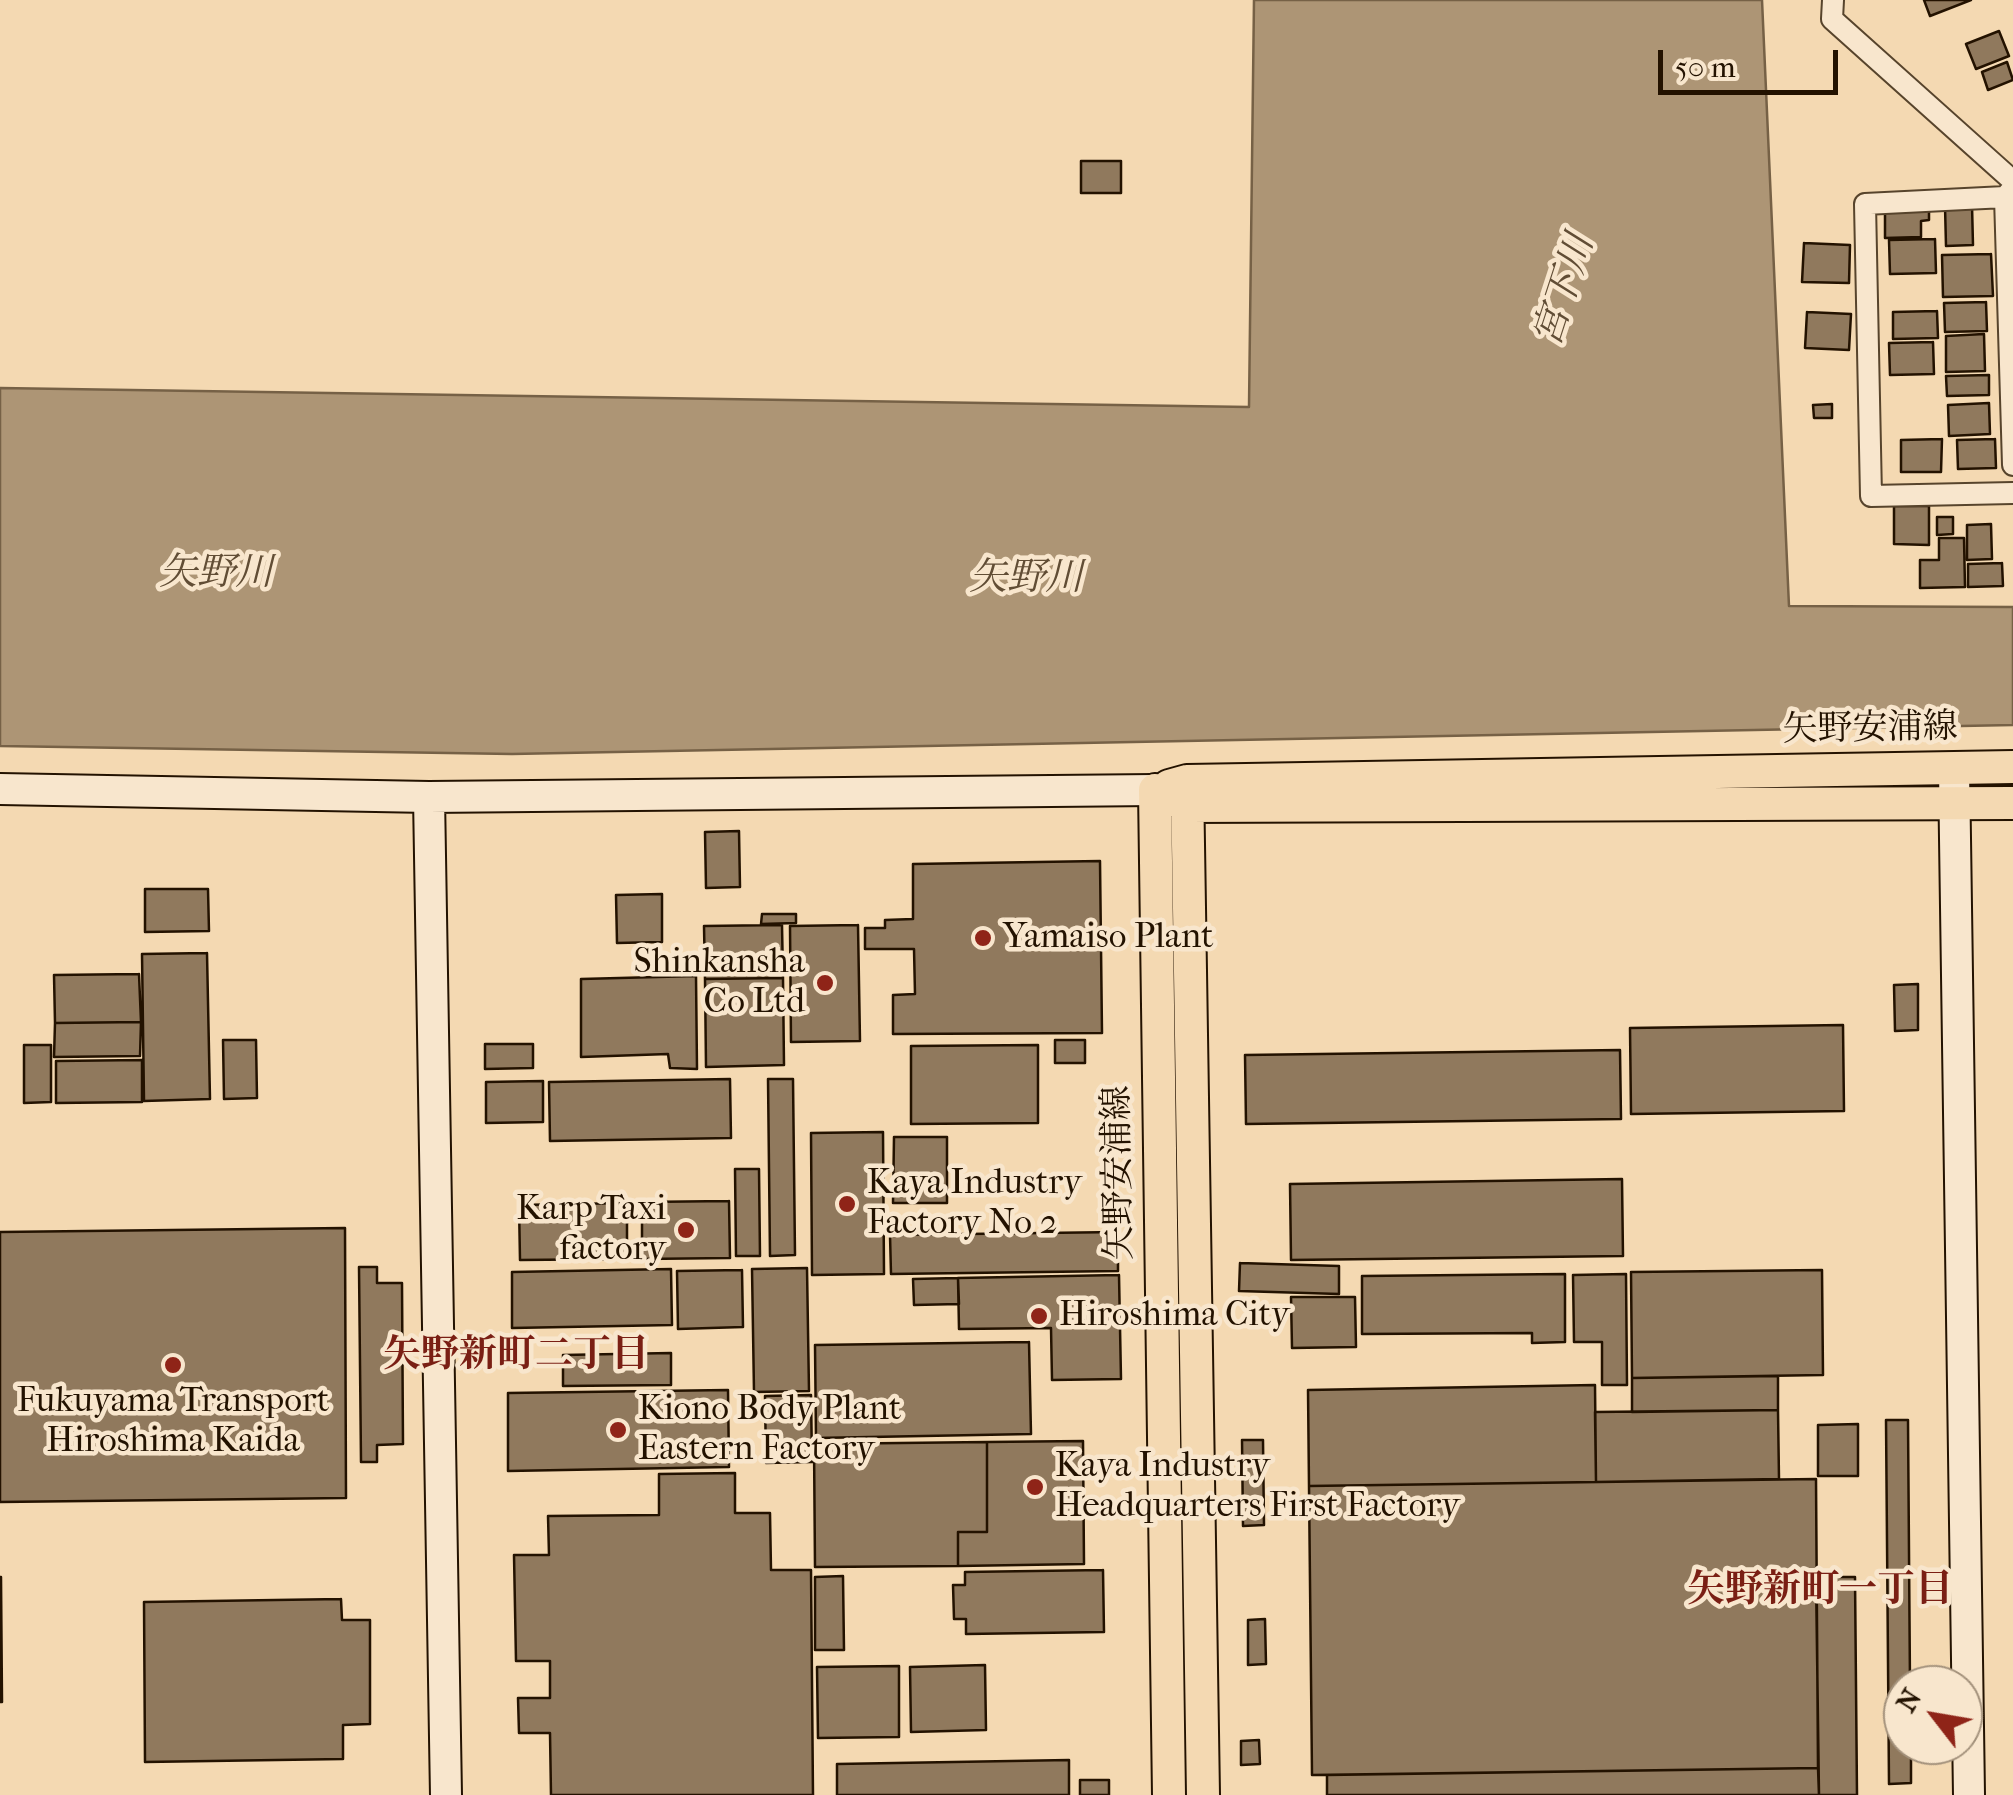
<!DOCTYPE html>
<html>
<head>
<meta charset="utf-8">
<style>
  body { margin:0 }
  #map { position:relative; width:2013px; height:1795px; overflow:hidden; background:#f4d9b2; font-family:"IM FELL French Canon",serif }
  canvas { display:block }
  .north { position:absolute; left:1883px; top:1665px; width:100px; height:100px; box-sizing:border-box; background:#f8e6cd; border:2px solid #a3917b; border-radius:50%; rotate:301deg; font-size:28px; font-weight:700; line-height:40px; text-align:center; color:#231200 }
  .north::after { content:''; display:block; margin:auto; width:35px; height:45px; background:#8f2418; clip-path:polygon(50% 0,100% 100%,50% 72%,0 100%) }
  .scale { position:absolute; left:1658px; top:50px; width:180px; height:45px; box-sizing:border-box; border:5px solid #231200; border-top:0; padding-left:12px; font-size:30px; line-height:35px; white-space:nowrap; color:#231200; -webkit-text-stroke:8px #f8e6cd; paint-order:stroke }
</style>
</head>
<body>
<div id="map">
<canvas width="2013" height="1795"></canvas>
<div class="north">N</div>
<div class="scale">50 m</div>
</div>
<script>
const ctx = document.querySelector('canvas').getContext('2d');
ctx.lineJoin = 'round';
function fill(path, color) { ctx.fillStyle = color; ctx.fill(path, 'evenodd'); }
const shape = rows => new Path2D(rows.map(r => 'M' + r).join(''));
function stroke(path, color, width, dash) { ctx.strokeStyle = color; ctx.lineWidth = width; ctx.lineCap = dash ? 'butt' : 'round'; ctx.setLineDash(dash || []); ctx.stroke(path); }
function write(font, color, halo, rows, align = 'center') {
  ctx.font = font + ' "IM FELL French Canon","Noto Serif JP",serif'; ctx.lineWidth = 9; ctx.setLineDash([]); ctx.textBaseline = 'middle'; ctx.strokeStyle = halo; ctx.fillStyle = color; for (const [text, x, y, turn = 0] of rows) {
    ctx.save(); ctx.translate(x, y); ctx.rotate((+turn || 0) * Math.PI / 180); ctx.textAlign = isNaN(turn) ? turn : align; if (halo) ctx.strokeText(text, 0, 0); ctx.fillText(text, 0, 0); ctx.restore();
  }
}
const water = shape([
  [1254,0,1762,0,1789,606,2013,607,2013,725,512,754,0,746,0,388,1249,407,1254,0]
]);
fill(water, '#ad9575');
stroke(water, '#766146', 2.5);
const building = shape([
  [1924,0,1971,0,1930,16,1924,0],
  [1999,31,2009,56,1976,69,1966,44,1999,31],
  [2007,62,2013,80,1988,90,1982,72,2007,62],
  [1081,161,1121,161,1121,193,1081,193,1081,161],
  [1972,205,1973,245,1946,246,1945,206,1972,205],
  [1929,208,1929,220,1921,221,1921,237,1885,238,1885,210,1929,208],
  [1935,239,1936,273,1890,274,1889,240,1935,239],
  [1804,243,1850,245,1849,283,1802,282,1804,243],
  [1991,254,1993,296,1943,297,1942,255,1991,254],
  [1986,302,1987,331,1945,332,1944,303,1986,302],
  [1937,311,1938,338,1893,339,1893,312,1937,311],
  [1807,312,1851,314,1849,350,1805,348,1807,312],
  [1984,334,1985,371,1946,372,1946,336,1984,334],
  [1933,342,1934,374,1890,375,1889,343,1933,342],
  [1989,375,1989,395,1947,396,1946,376,1989,375],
  [1989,403,1990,434,1949,436,1948,405,1989,403],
  [1832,404,1832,418,1814,418,1813,405,1832,404],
  [1942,439,1941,472,1901,472,1901,440,1942,439],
  [1995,439,1996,468,1958,469,1957,440,1995,439],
  [1894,506,1929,506,1929,545,1894,544,1894,506],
  [1937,517,1953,517,1953,534,1937,535,1937,517],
  [1991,524,1992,559,1967,560,1967,525,1991,524],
  [1939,538,1964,538,1965,587,1920,588,1920,560,1939,560,1939,538],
  [2002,563,2003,586,1968,587,1968,564,2002,563],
  [739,831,740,887,706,888,705,832,739,831],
  [1100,861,1102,1033,893,1034,893,995,915,994,914,949,865,949,865,928,885,928,885,920,913,919,913,864,1100,861],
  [145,889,208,889,209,931,145,932,145,889],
  [662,894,662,942,617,943,616,895,662,894],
  [762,914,796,914,796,923,761,924,762,914],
  [782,925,783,978,705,979,704,926,782,925],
  [858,925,860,1041,791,1042,790,926,858,925],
  [207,953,210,1099,144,1101,142,954,207,953],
  [139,974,141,1022,55,1023,54,975,139,974],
  [696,976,697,1069,670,1068,668,1054,581,1057,581,979,696,976],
  [783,978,784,1065,706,1067,705,979,783,978],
  [1918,984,1918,1030,1895,1031,1894,985,1918,984],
  [141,1022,140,1056,54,1057,55,1023,141,1022],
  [1843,1025,1844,1111,1631,1114,1630,1028,1843,1025],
  [223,1040,256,1040,257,1098,224,1099,223,1040],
  [1055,1040,1085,1040,1085,1063,1055,1063,1055,1040],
  [485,1044,533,1044,533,1068,485,1069,485,1044],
  [24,1045,51,1045,51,1102,24,1103,24,1045],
  [1038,1045,1038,1123,911,1124,911,1046,1038,1045],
  [1620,1050,1621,1119,1246,1124,1245,1055,1620,1050],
  [142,1060,142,1102,56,1103,56,1061,142,1060],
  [730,1079,731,1138,550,1141,549,1082,730,1079],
  [768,1079,793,1079,795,1255,770,1256,768,1079],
  [543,1081,543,1122,486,1123,486,1082,543,1081],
  [883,1132,884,1274,812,1275,811,1133,883,1132],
  [894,1137,947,1137,947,1203,893,1203,894,1137],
  [735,1169,759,1169,760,1256,736,1256,735,1169],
  [1622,1179,1623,1256,1291,1260,1290,1184,1622,1179],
  [729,1201,730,1258,642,1259,642,1202,729,1201],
  [627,1203,627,1259,520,1260,519,1205,627,1203],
  [345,1228,346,1498,0,1502,0,1232,345,1228],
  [1118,1232,1118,1271,891,1274,890,1235,1118,1232],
  [1240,1263,1339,1266,1339,1294,1239,1291,1240,1263],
  [359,1267,377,1267,377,1283,402,1283,403,1444,377,1445,377,1462,361,1462,359,1267],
  [807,1268,809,1391,754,1392,752,1269,807,1268],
  [671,1269,672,1325,512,1328,512,1272,671,1269],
  [742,1270,743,1327,678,1329,677,1271,742,1270],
  [1822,1270,1823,1375,1632,1378,1631,1272,1822,1270],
  [1565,1274,1565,1342,1532,1343,1532,1333,1362,1334,1362,1276,1565,1274],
  [1626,1274,1627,1385,1602,1385,1602,1342,1574,1342,1573,1275,1626,1274],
  [1119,1275,1121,1379,1052,1380,1051,1328,959,1329,958,1278,1119,1275],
  [958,1278,959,1304,914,1305,913,1279,958,1278],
  [1291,1297,1355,1297,1356,1347,1292,1348,1291,1297],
  [1029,1342,1031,1434,816,1438,815,1345,1029,1342],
  [671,1353,671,1385,563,1386,563,1355,671,1353],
  [1778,1376,1778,1410,1632,1412,1632,1378,1778,1376],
  [1595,1385,1596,1482,1309,1486,1308,1390,1595,1385],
  [728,1390,729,1467,508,1471,508,1393,728,1390],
  [811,1395,812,1462,766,1463,765,1396,811,1395],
  [1778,1410,1779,1479,1596,1482,1595,1412,1778,1410],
  [1886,1420,1908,1420,1910,1685,1903,1685,1903,1745,1911,1745,1911,1783,1889,1784,1886,1420],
  [1858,1424,1858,1476,1818,1476,1818,1425,1858,1424],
  [1242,1440,1263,1440,1264,1525,1243,1526,1242,1440],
  [1083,1441,1084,1564,958,1566,958,1532,987,1532,987,1442,1083,1441],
  [987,1442,987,1532,958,1532,958,1566,815,1567,814,1444,987,1442],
  [735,1473,735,1513,770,1513,771,1570,811,1570,813,1795,551,1795,550,1733,519,1733,518,1698,550,1698,550,1661,516,1661,514,1555,549,1555,548,1516,659,1515,659,1474,735,1473],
  [1816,1479,1818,1768,1312,1775,1309,1486,1816,1479],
  [1103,1570,1104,1632,966,1634,966,1619,954,1619,953,1585,965,1585,965,1572,1103,1570],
  [843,1576,844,1650,815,1650,815,1577,843,1576],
  [0,1577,1,1577,2,1702,0,1702,0,1577],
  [1816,1577,1855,1577,1857,1795,1819,1795,1816,1577],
  [341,1599,342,1620,370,1620,370,1724,343,1725,343,1759,145,1762,144,1602,341,1599],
  [1265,1619,1266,1664,1248,1665,1248,1620,1265,1619],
  [985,1665,986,1730,911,1732,910,1667,985,1665],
  [899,1666,899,1737,818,1738,817,1667,899,1666],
  [1259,1740,1260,1764,1241,1765,1241,1741,1259,1740],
  [1069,1760,1069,1795,837,1795,837,1764,1069,1760],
  [1818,1768,1819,1795,1327,1795,1327,1775,1818,1768],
  [1080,1780,1109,1780,1109,1795,1080,1795,1080,1780]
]);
fill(building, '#90795d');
stroke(building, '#231200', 2.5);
const street = shape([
  [1833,0,1832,19,2013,181],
  [2013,188,2005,197,1865,204,1871,496,2013,493],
  [2005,197,2013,465]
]);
const secondary = shape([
  [1954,770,1969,1795],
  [0,789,429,797,1155,790],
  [429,797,446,1795]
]);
const primary = shape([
  [1187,781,1203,1795],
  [1169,786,1187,781,2013,767],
  [1155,790,1169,1795],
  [1168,796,1187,806,2013,803]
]);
stroke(street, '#57442c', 24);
stroke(secondary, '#231200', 34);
stroke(primary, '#231200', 36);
stroke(street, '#f8e6cd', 20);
stroke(secondary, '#f8e6cd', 30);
stroke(primary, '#f4d9b2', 32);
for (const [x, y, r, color] of [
  [983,938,10,"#8f2418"],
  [825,983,10,"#8f2418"],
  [847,1204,10,"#8f2418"],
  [686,1230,10,"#8f2418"],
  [1039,1316,10,"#8f2418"],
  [173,1365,10,"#8f2418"],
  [618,1430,10,"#8f2418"],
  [1035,1487,10,"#8f2418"]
]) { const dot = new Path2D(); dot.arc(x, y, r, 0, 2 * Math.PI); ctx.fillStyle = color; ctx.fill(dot); stroke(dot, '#f8e6cd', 4); }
write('35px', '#231200', '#f8e6cd', [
  ["矢野安浦線",1870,730,-1],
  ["矢野安浦線",1120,1173,-91]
]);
write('35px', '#231200', '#f8e6cd', [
  ["Yamaiso Plant",1003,938],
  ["Shinkansha",805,963,"right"],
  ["Co Ltd",805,1003,"right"],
  ["Kaya Industry",867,1184],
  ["Factory No 2",867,1224],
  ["Karp Taxi",666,1210,"right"],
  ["factory",666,1250,"right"],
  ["Hiroshima City",1059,1316],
  ["Fukuyama Transport",173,1402,"center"],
  ["Hiroshima Kaida",173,1442,"center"],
  ["Kiono Body Plant",638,1410],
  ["Eastern Factory",638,1450],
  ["Kaya Industry",1055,1467],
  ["Headquarters First Factory",1055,1507]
], 'left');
write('italic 38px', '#614d35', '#f8e6cd', [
  ["宮下川",1566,291,-72],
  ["矢野川",216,575],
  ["矢野川",1026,580]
]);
write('bold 38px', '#7a1f14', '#f8e6cd', [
  ["矢野新町二丁目",516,1357],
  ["矢野新町一丁目",1820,1592]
]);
</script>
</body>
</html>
